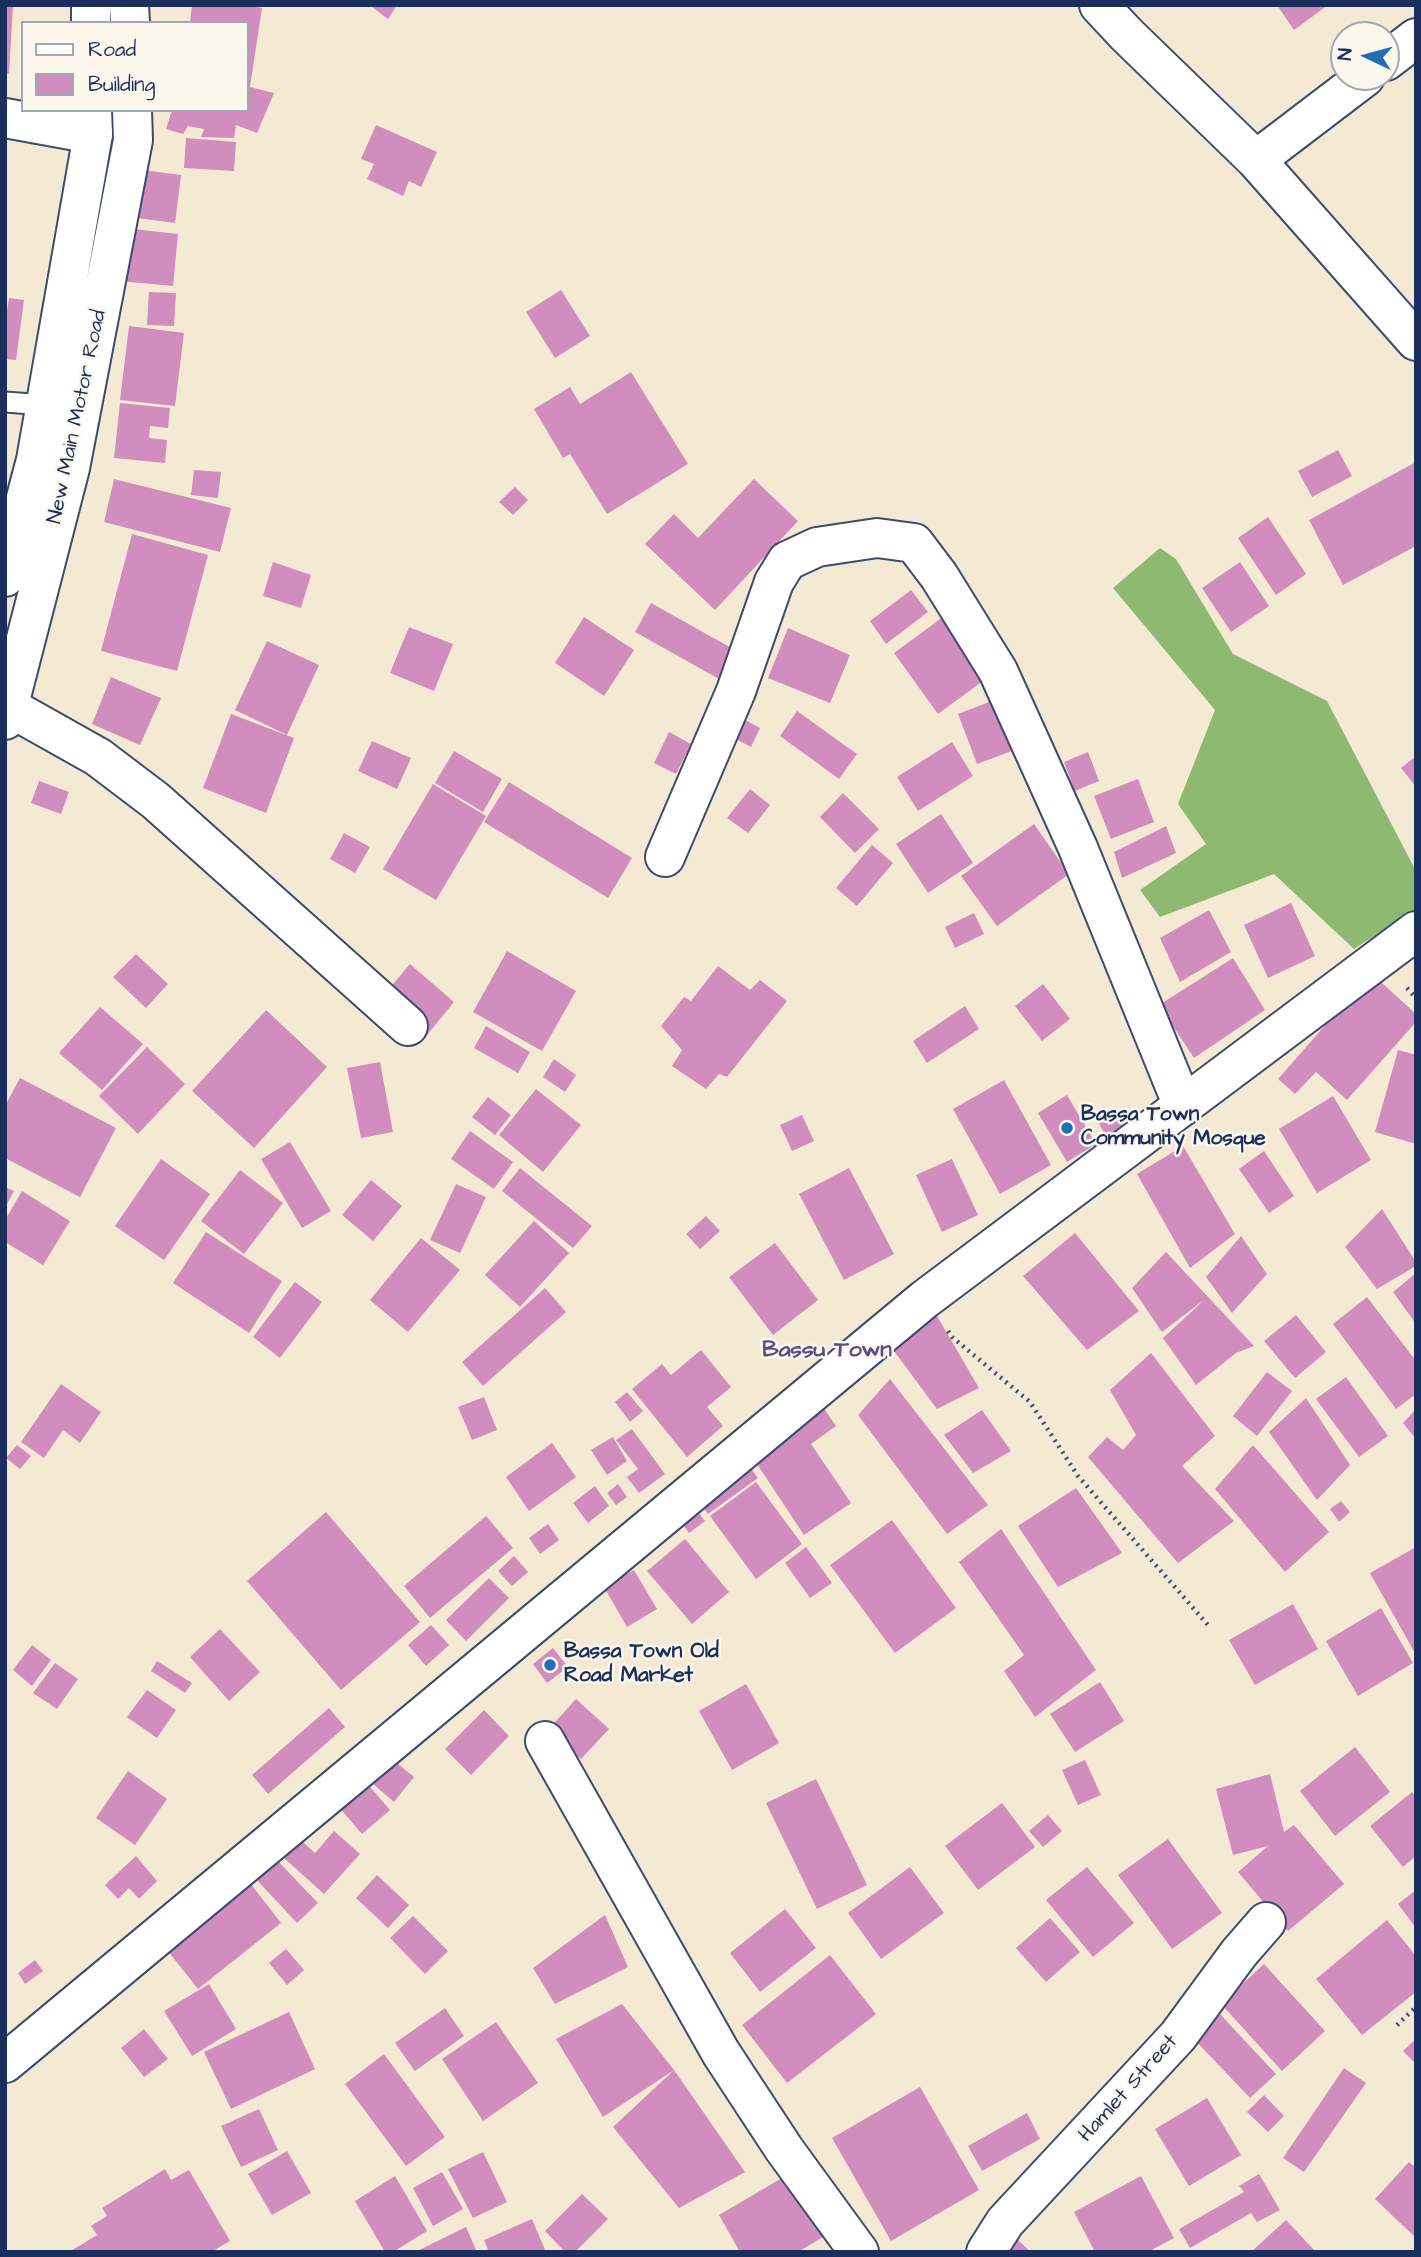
<!DOCTYPE html>
<html>
<head>
<meta charset="utf-8">
<style>
  body { margin:0 }
  #map { position:relative; width:1421px; height:2257px; overflow:hidden; background:#f4ead4; font-family:"Architects Daughter",sans-serif }
  canvas { display:block }
  .frame { position:absolute; inset:0; border:7px solid #1b2f5e; pointer-events:none }
  .legend { position:absolute; left:21px; top:21px; width:228px; height:91px; box-sizing:border-box; background:#fbf7ec; border:2px solid #a1a7b3; margin:0; padding:9px 12px; list-style:none; font-size:21px; color:#1b2f5e }
  .legend li { display:flex; align-items:center; gap:14px; height:35px }
  .legend b { width:35px; border:2px solid #a1a7b3 }
  .north { position:absolute; left:1330px; top:21px; width:70px; height:70px; box-sizing:border-box; background:#fbf7ec; border:2px solid #a1a7b3; border-radius:50%; rotate:275deg; font-size:19px; font-weight:700; line-height:28px; text-align:center; color:#1b2f5e }
  .north::after { content:''; display:block; margin:auto; width:24px; height:32px; background:#1f6fb2; clip-path:polygon(50% 0,100% 100%,50% 72%,0 100%) }
</style>
</head>
<body>
<div id="map">
<canvas width="1421" height="2257"></canvas>
<div class="frame"></div>
<ul class="legend">
<li><b style="height:9px;background:#fff"></b>Road</li>
<li><b style="height:19px;background:#d18dbe"></b>Building</li>
</ul>
<div class="north">N</div>
</div>
<script>
const ctx = document.querySelector('canvas').getContext('2d');
ctx.lineJoin = 'round';
function fill(path, color) { ctx.fillStyle = color; ctx.fill(path, 'evenodd'); }
const shape = rows => new Path2D(rows.map(r => 'M' + r).join(''));
function stroke(path, color, width, dash) { ctx.strokeStyle = color; ctx.lineWidth = width; ctx.lineCap = dash ? 'butt' : 'round'; ctx.setLineDash(dash || []); ctx.stroke(path); }
function write(font, color, halo, rows, align = 'center') {
  ctx.font = font + ' "Architects Daughter",sans-serif'; ctx.lineWidth = 5; ctx.setLineDash([]); ctx.textBaseline = 'middle'; ctx.strokeStyle = halo; ctx.fillStyle = color; for (const [text, x, y, turn = 0] of rows) {
    ctx.save(); ctx.translate(x, y); ctx.rotate((+turn || 0) * Math.PI / 180); ctx.textAlign = isNaN(turn) ? turn : align; if (halo) ctx.strokeText(text, 0, 0); ctx.fillText(text, 0, 0); ctx.restore();
  }
}
fill(shape([
  [1160,548,1176,559,1233,654,1327,701,1416,871,1416,909,1354,949,1274,874,1160,917,1140,890,1206,844,1178,804,1215,710,1113,588]
]), '#8db971');
fill(shape([
  [5,5,13,5,9,74,5,74],
  [192,5,246,5,262,8,250,87,274,93,257,133,236,125,234,138,201,137,204,129,188,126,183,134,166,129,172,110,247,110,247,23,190,23],
  [374,5,397,5,388,19,372,7],
  [1277,5,1328,5,1294,30],
  [376,125,437,152,421,187,409,181,403,196,367,179,374,164,361,159],
  [186,138,236,142,234,171,184,168],
  [143,170,181,175,175,223,137,218],
  [124,228,178,234,173,286,119,281],
  [561,290,590,336,555,358,526,312],
  [149,292,176,293,174,326,147,325],
  [9,298,24,300,16,360,5,359,5,324],
  [129,326,184,333,175,406,120,400],
  [631,372,688,464,607,514,570,454,563,458,534,409,570,387,580,404],
  [120,403,170,408,168,428,150,426,149,438,167,440,165,463,114,458],
  [1338,450,1352,476,1312,497,1298,471],
  [1416,462,1416,546,1343,585,1309,520],
  [194,470,221,472,218,498,191,495],
  [114,479,231,508,220,552,104,522],
  [754,479,798,521,715,610,645,544,674,514,698,538],
  [515,487,528,500,513,515,499,502],
  [1268,517,1306,574,1276,595,1238,538],
  [132,534,208,555,177,671,101,651],
  [273,562,311,575,301,608,263,596],
  [1240,562,1269,606,1231,632,1202,588],
  [911,590,928,612,886,644,870,621],
  [651,603,735,650,719,679,635,632],
  [947,614,991,675,938,714,894,653],
  [584,617,634,650,604,696,555,663],
  [409,627,453,644,434,691,390,673],
  [788,628,850,655,830,703,768,678],
  [267,641,319,665,287,735,235,710],
  [111,677,161,698,140,745,92,724],
  [1002,697,1020,748,977,764,958,714],
  [797,711,857,754,839,779,780,736],
  [231,714,294,738,266,813,203,788],
  [738,716,760,728,751,747,728,735],
  [669,732,691,744,676,774,654,763],
  [372,741,411,758,397,789,358,771],
  [952,742,973,776,918,811,897,777],
  [454,751,502,779,483,812,435,783],
  [1088,752,1099,781,1075,791,1064,762],
  [1416,756,1416,787,1401,768],
  [1138,779,1154,822,1111,839,1094,796],
  [39,781,69,792,61,814,31,803],
  [509,782,632,858,608,898,484,822],
  [433,784,486,816,436,900,383,869],
  [750,789,770,805,748,833,727,818],
  [843,793,879,829,855,853,820,817],
  [941,814,973,863,928,893,896,844],
  [1034,824,1069,874,997,926,961,876],
  [1166,826,1176,853,1122,878,1114,852],
  [344,833,370,847,355,873,330,859],
  [872,845,893,863,857,906,836,888],
  [1291,903,1315,956,1268,978,1244,925],
  [1209,910,1231,952,1180,982,1160,938],
  [974,913,984,934,955,948,945,927],
  [507,951,576,991,542,1051,473,1012],
  [136,954,168,984,146,1008,113,977],
  [1233,958,1265,1010,1194,1058,1159,1005],
  [410,964,454,1002,427,1035,383,996],
  [718,966,750,990,760,980,787,1001,727,1077,719,1074,706,1089,672,1066,682,1050,661,1026,684,997,691,1001],
  [1371,973,1416,1014,1416,1022,1347,1100,1316,1072,1295,1094,1278,1079],
  [1043,984,1070,1019,1042,1041,1015,1006],
  [965,1006,979,1029,927,1063,913,1041],
  [100,1007,143,1044,102,1090,59,1053],
  [266,1010,327,1067,254,1148,192,1091],
  [486,1026,530,1052,518,1073,474,1048],
  [147,1047,185,1084,138,1134,99,1096],
  [1398,1050,1416,1055,1416,1144,1375,1132],
  [554,1059,576,1075,565,1092,543,1077],
  [380,1062,393,1132,361,1138,347,1068],
  [20,1078,116,1128,80,1197,5,1158,5,1106],
  [1004,1080,1051,1165,1000,1194,953,1109],
  [536,1089,581,1125,543,1172,499,1135],
  [1067,1095,1096,1144,1067,1162,1038,1113],
  [1333,1096,1371,1160,1317,1193,1279,1129],
  [488,1097,511,1115,495,1135,472,1117],
  [1118,1113,1126,1128,1107,1139,1099,1123],
  [802,1115,814,1141,792,1151,780,1125],
  [470,1131,513,1162,494,1189,451,1159],
  [290,1142,331,1211,302,1228,261,1159],
  [1183,1146,1235,1234,1190,1268,1137,1174],
  [1264,1151,1294,1196,1269,1213,1239,1169],
  [161,1159,210,1194,164,1260,115,1226],
  [952,1159,978,1215,942,1232,916,1175],
  [520,1168,592,1226,573,1248,502,1191],
  [849,1168,894,1254,844,1280,799,1194],
  [240,1170,283,1203,244,1254,201,1221],
  [371,1180,402,1206,373,1241,342,1215],
  [456,1184,486,1197,460,1253,430,1240],
  [5,1187,14,1191,5,1208],
  [22,1191,70,1221,43,1265,5,1242,5,1220],
  [1382,1209,1416,1262,1416,1266,1377,1289,1345,1247],
  [706,1216,720,1231,700,1249,686,1234],
  [534,1221,569,1253,520,1307,485,1275],
  [206,1232,282,1281,249,1333,173,1283],
  [1075,1233,1139,1311,1087,1350,1023,1276],
  [1241,1236,1267,1274,1232,1313,1206,1277],
  [421,1238,460,1270,408,1332,370,1300],
  [775,1243,818,1300,773,1335,729,1277],
  [1166,1252,1254,1346,1236,1353,1196,1385,1163,1338,1204,1300,1162,1332,1132,1288],
  [1416,1273,1416,1324,1393,1292],
  [295,1282,322,1302,280,1358,253,1337],
  [545,1288,566,1312,483,1386,462,1362],
  [1367,1297,1416,1361,1416,1394,1396,1409,1333,1324],
  [934,1311,979,1388,937,1409,891,1347],
  [1296,1315,1326,1352,1295,1378,1264,1341],
  [701,1350,731,1387,707,1407,723,1426,687,1457,632,1389,662,1364,671,1375],
  [1151,1353,1215,1436,1182,1466,1234,1521,1178,1563,1088,1457,1107,1437,1123,1450,1136,1435,1110,1390],
  [1267,1372,1292,1391,1257,1436,1233,1416],
  [1346,1377,1388,1436,1359,1457,1316,1399],
  [890,1379,988,1505,947,1534,858,1415],
  [61,1384,101,1412,80,1443,63,1430,44,1458,21,1442],
  [627,1392,643,1411,630,1422,615,1402],
  [484,1397,497,1430,472,1440,458,1407],
  [1306,1398,1350,1465,1317,1500,1269,1432],
  [823,1407,836,1426,811,1444,851,1503,804,1535,751,1455],
  [1416,1409,1416,1439,1403,1423],
  [982,1410,1011,1451,973,1473,944,1435],
  [632,1429,665,1474,639,1493,627,1477,638,1469,616,1440],
  [613,1437,627,1461,607,1475,591,1450],
  [552,1443,576,1477,529,1511,506,1477],
  [17,1445,31,1456,20,1469,6,1458],
  [1253,1445,1329,1532,1285,1572,1215,1489],
  [744,1459,758,1478,708,1514,693,1494],
  [756,1482,802,1544,756,1579,710,1516],
  [618,1484,627,1497,616,1505,607,1493],
  [595,1486,609,1506,588,1523,573,1503],
  [1076,1488,1122,1553,1058,1587,1018,1526],
  [1341,1501,1350,1512,1339,1522,1330,1509],
  [690,1502,705,1521,689,1533,674,1513],
  [326,1512,420,1622,341,1690,247,1581],
  [486,1516,513,1548,430,1618,404,1586],
  [892,1520,956,1608,895,1653,830,1565],
  [548,1524,559,1540,540,1554,529,1538],
  [1001,1529,1096,1670,1035,1717,1004,1671,1024,1655,959,1562],
  [685,1539,729,1592,692,1624,647,1571],
  [806,1547,832,1583,810,1598,785,1563],
  [1416,1547,1416,1655,1370,1573],
  [514,1556,528,1572,512,1586,498,1571],
  [634,1570,657,1609,627,1627,604,1587],
  [489,1578,509,1598,466,1641,446,1620],
  [1293,1604,1318,1649,1255,1685,1229,1640],
  [1381,1608,1413,1663,1358,1696,1326,1641],
  [431,1625,449,1645,426,1666,408,1645],
  [220,1629,260,1672,229,1701,190,1657],
  [32,1645,51,1660,32,1686,13,1670],
  [553,1648,568,1667,547,1683,533,1664],
  [157,1661,192,1683,185,1693,151,1671],
  [55,1663,78,1679,57,1709,33,1693],
  [1100,1682,1124,1721,1075,1752,1050,1714],
  [746,1684,779,1743,732,1770,699,1711],
  [147,1690,176,1710,157,1738,127,1717],
  [576,1699,609,1729,581,1759,548,1730],
  [329,1708,345,1727,268,1794,252,1775],
  [484,1710,509,1736,471,1775,445,1749],
  [1355,1747,1390,1792,1335,1836,1300,1791],
  [385,1753,414,1777,394,1802,365,1777],
  [1085,1760,1101,1795,1078,1805,1062,1770],
  [128,1771,167,1799,135,1845,96,1818],
  [1270,1774,1284,1832,1294,1825,1344,1884,1288,1931,1238,1872,1268,1846,1233,1855,1216,1789],
  [360,1775,390,1810,362,1834,332,1799],
  [816,1779,867,1885,817,1909,766,1803],
  [1412,1792,1416,1797,1416,1856,1403,1867,1370,1826],
  [1002,1803,1035,1847,978,1890,945,1846],
  [1048,1815,1062,1831,1043,1847,1029,1831],
  [334,1831,360,1854,324,1894,275,1850,292,1832,315,1853],
  [1168,1839,1222,1913,1172,1949,1118,1875],
  [136,1856,157,1881,139,1899,129,1888,118,1899,105,1885],
  [274,1857,318,1903,297,1923,254,1877],
  [910,1867,944,1913,881,1959,848,1913],
  [1087,1867,1134,1923,1093,1957,1046,1900],
  [244,1875,281,1923,198,1989,160,1941],
  [377,1875,409,1905,388,1928,356,1898],
  [1416,1890,1416,1928,1398,1904],
  [785,1909,816,1948,760,1992,730,1953],
  [605,1915,628,1967,555,2004,533,1968],
  [413,1916,448,1951,425,1974,390,1938],
  [1050,1918,1080,1952,1046,1982,1016,1948],
  [1387,1920,1416,1956,1416,1992,1362,2035,1316,1979],
  [286,1949,304,1970,287,1985,269,1963],
  [830,1955,876,2014,787,2083,742,2025],
  [35,1960,43,1971,25,1984,18,1973],
  [1264,1964,1325,2031,1282,2071,1221,2004],
  [209,1984,236,2029,192,2056,164,2011],
  [622,2004,674,2070,603,2117,556,2039],
  [445,2008,464,2036,415,2071,395,2043],
  [289,2012,315,2069,231,2109,204,2052],
  [1219,2013,1276,2074,1250,2098,1193,2038],
  [496,2022,538,2083,483,2121,442,2059],
  [144,2029,168,2059,144,2077,121,2048],
  [1416,2039,1416,2064,1403,2051],
  [384,2054,445,2137,406,2166,345,2084],
  [1344,2068,1366,2083,1304,2172,1283,2158],
  [674,2070,745,2172,679,2208,613,2127],
  [920,2087,979,2190,891,2241,832,2138],
  [1264,2095,1284,2116,1268,2132,1247,2112],
  [1207,2098,1241,2155,1189,2186,1155,2129],
  [259,2109,278,2150,241,2167,221,2126],
  [1027,2113,1040,2139,982,2171,968,2146],
  [287,2151,311,2193,272,2215,248,2174],
  [483,2152,507,2202,473,2218,448,2169],
  [1409,2162,1416,2168,1416,2238,1375,2199],
  [165,2169,171,2180,189,2170,230,2241,211,2252,69,2252,97,2235,91,2226,107,2216,102,2208],
  [442,2172,463,2209,433,2226,413,2188],
  [1259,2174,1280,2210,1257,2222,1251,2213,1190,2248,1179,2229,1244,2192,1239,2186],
  [787,2175,823,2237,798,2252,740,2252,719,2215],
  [395,2176,427,2231,393,2252,385,2252,355,2201],
  [1141,2176,1174,2238,1148,2252,1095,2252,1074,2212],
  [582,2194,608,2219,575,2252,565,2252,545,2231],
  [532,2219,546,2252,489,2252,484,2240],
  [1286,2220,1316,2252,1251,2252],
  [466,2227,477,2252,415,2252],
  [1017,2239,1031,2252,1007,2252]
]), '#d18dbe');
const service = shape([
  [5,402,46,405]
]);
const minor = shape([
  [1099,5,1126,34,1256,160,1416,341],
  [1386,61,1416,38],
  [1256,160,1365,77],
  [9,707,98,757,156,801,408,1026],
  [665,857,736,691,774,582,787,561,817,547,877,538,914,543,939,576,998,671,1078,848,1183,1106],
  [545,1741,721,2053,784,2149,859,2252],
  [986,2252,1005,2222,1178,2036,1239,1953,1266,1922]
]);
const tertiary = shape([
  [5,118,93,134],
  [5,2063,925,1299,1416,931]
]);
const trunk = shape([
  [91,5,91,23],
  [129,5,130,23],
  [5,577,36,460,93,134,92,110],
  [5,720,70,468,133,140,132,110]
]);
stroke(service, '#3c4b70', 23);
stroke(minor, '#3c4b70', 42);
stroke(tertiary, '#3c4b70', 42);
stroke(trunk, '#3c4b70', 42);
stroke(shape([
  [1407,988,1416,998],
  [948,1331,952,1337,1030,1402,1078,1476,1208,1625],
  [1397,2025,1416,2007]
]), '#3c4b70', 4.5, [2, 5]);
stroke(service, '#fff', 19);
stroke(minor, '#fff', 38);
stroke(tertiary, '#fff', 38);
stroke(trunk, '#fff', 38);
for (const [x, y, r, color] of [
  [1067,1128,7,"#1f6fb2"],
  [550,1665,7,"#1f6fb2"]
]) { const dot = new Path2D(); dot.arc(x, y, r, 0, 2 * Math.PI); ctx.fillStyle = color; ctx.fill(dot); stroke(dot, '#fbf7ec', 2.5); }
write('21px', '#1b2f5e', '#fbf7ec', [
  ["New Main Motor Road",78,417,-78],
  ["Hamlet Street",1129,2089,-48]
]);
write('bold 21px', '#1b2f5e', '#fbf7ec', [
  ["Bassa Town",1081,1116],
  ["Community Mosque",1081,1140],
  ["Bassa Town Old",564,1653],
  ["Road Market",564,1677]
], 'left');
write('bold 23px', '#5b5080', '#fbf7ec', [
  ["Bassu Town",827,1351]
]);
</script>
</body>
</html>
